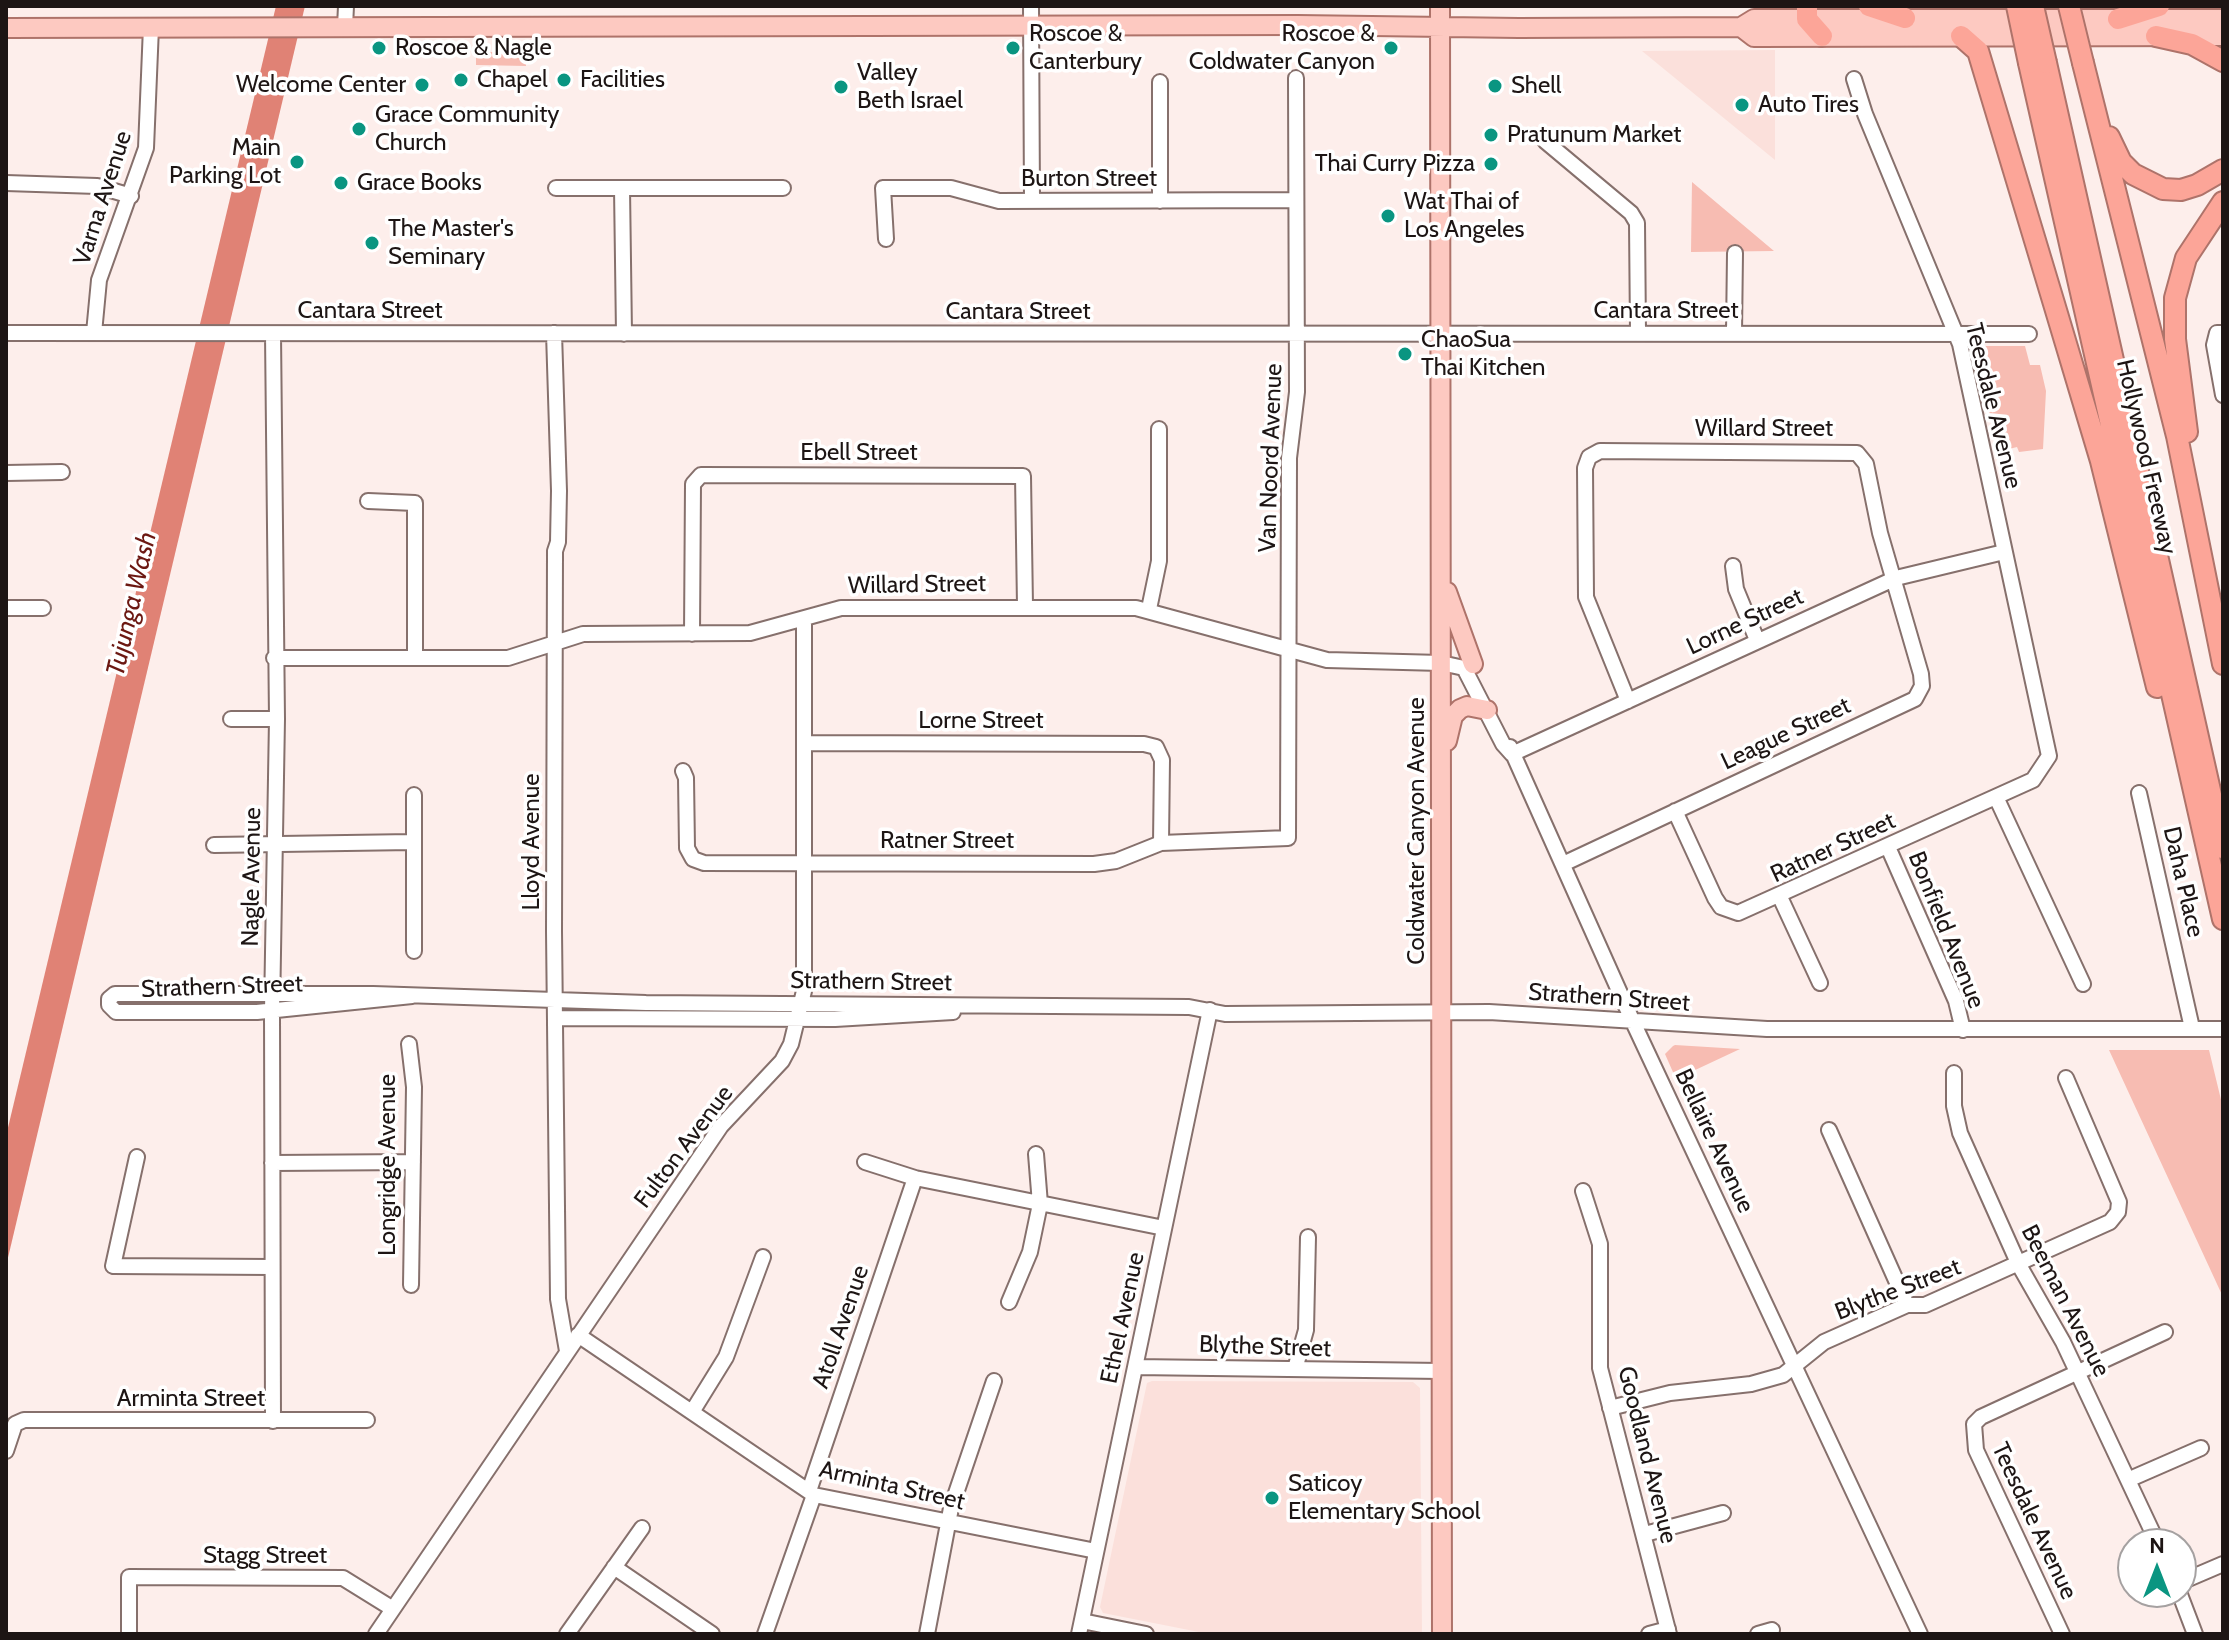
<!DOCTYPE html>
<html>
<head>
<meta charset="utf-8">
<style>
  body { margin:0 }
  #map { position:relative; width:2229px; height:1640px; overflow:hidden; background:#fdeeeb; font-family:Cabin,sans-serif }
  canvas { display:block }
  .frame { position:absolute; inset:0; border:8px solid #1d1514; pointer-events:none }
  .north { position:absolute; left:2117px; top:1528px; width:80px; height:80px; box-sizing:border-box; background:#fff; border:2px solid #a5a1a1; border-radius:50%; rotate:0deg; font-size:22px; font-weight:700; line-height:32px; text-align:center; color:#1d1514 }
  .north::after { content:''; display:block; margin:auto; width:28px; height:36px; background:#0a9581; clip-path:polygon(50% 0,100% 100%,50% 72%,0 100%) }
</style>
</head>
<body>
<div id="map">
<canvas width="2229" height="1640"></canvas>
<div class="frame"></div>
<div class="north">N</div>
</div>
<script>
const ctx = document.querySelector('canvas').getContext('2d');
ctx.lineJoin = 'round';
function fill(path, color) { ctx.fillStyle = color; ctx.fill(path, 'evenodd'); }
const shape = rows => new Path2D(rows.map(r => 'M' + r).join(''));
function stroke(path, color, width, dash) { ctx.strokeStyle = color; ctx.lineWidth = width; ctx.lineCap = dash ? 'butt' : 'round'; ctx.setLineDash(dash || []); ctx.stroke(path); }
function write(font, color, halo, rows, align = 'center') {
  ctx.font = font + ' Cabin,sans-serif'; ctx.lineWidth = 7; ctx.setLineDash([]); ctx.textBaseline = 'middle'; ctx.strokeStyle = halo; ctx.fillStyle = color; for (const [text, x, y, turn = 0] of rows) {
    ctx.save(); ctx.translate(x, y); ctx.rotate((+turn || 0) * Math.PI / 180); ctx.textAlign = isNaN(turn) ? turn : align; if (halo) ctx.strokeText(text, 0, 0); ctx.fillText(text, 0, 0); ctx.restore();
  }
}
fill(shape([
  [1775,50,1775,160,1642,51],
  [1152,1381,1413,1382,1420,1388,1422,1634,1209,1634,1103,1613,1100,1607,1147,1383]
]), '#fbe0db');
fill(shape([
  [476,52,526,52,526,66,476,65],
  [1692,182,1774,251,1691,252],
  [1980,346,2025,346,2030,365,2040,365,2046,391,2043,449,2019,452,2017,447,2009,449,1995,441,1976,352],
  [1673,1046,1675,1045,1740,1049,1676,1079,1665,1054],
  [2209,1050,2223,1108,2223,1297,2109,1050]
]), '#f7bcb2');
fill(shape([
  [276,6,305,6,6,1266,6,1136]
]), '#e08275');
const minor = shape([
  [1031,6,1032,201],
  [345,27,346,6],
  [1545,141,1631,213,1637,223,1638,333],
  [6,183,97,186,131,196],
  [556,188,783,188],
  [622,188,624,334],
  [1160,201,1160,82],
  [886,239,883,188,951,188,999,201,1296,200],
  [6,333,2029,334],
  [94,333,99,280,146,148,151,27],
  [554,333,559,491,558,542,555,551,554,931,558,1299,567,1351],
  [1734,333,1735,253],
  [2223,333,2217,333,2214,345,2223,395],
  [273,334,277,719,272,1011,273,1421],
  [6,473,62,472],
  [368,501,415,503,415,657],
  [1733,566,1736,589,1757,640],
  [6,608,43,608],
  [1149,609,1159,561,1159,429],
  [692,634,693,484,701,475,1023,476,1025,606],
  [274,658,508,658,583,634,750,633,841,608,1136,608,1327,660,1441,663,1464,668,1503,744,1512,754],
  [231,719,277,719],
  [805,743,1144,744,1156,747,1162,760,1161,843],
  [1510,747,1633,1022,1920,1634],
  [1512,754,1896,578,2004,552],
  [683,771,686,778,687,848,693,859,704,863,1094,864,1116,861,1161,843,1288,838,1289,458,1297,392,1296,78],
  [2139,793,2192,1028],
  [414,795,414,951],
  [1996,797,2083,984],
  [1675,811,1715,898,1721,907,1738,913,2033,780,2049,756,1960,344,1865,114,1854,79],
  [214,845,412,842],
  [1888,847,1956,1001,1963,1030],
  [1563,864,1915,699,1922,686,1921,674,1880,533,1866,464,1857,453,1600,451,1589,457,1585,468,1586,597,1628,701],
  [1780,897,1820,983],
  [412,996,257,1012,116,1012,109,1005,109,999,115,994,373,994,646,1003,1189,1007,1225,1014,1489,1012,1767,1029,2223,1029],
  [557,1018,835,1019,953,1012],
  [409,1044,414,1087,411,1285],
  [1954,1073,1954,1106,1960,1133,2019,1265,2063,1342,2158,1544],
  [1829,1130,1907,1305],
  [137,1157,113,1266,272,1267],
  [865,1162,915,1178,1164,1228],
  [272,1163,413,1162],
  [1583,1191,1600,1244,1600,1368,1669,1634],
  [1009,1302,1030,1252,1040,1204,1036,1154],
  [578,1335,814,1495,1096,1551],
  [1135,1367,1442,1371],
  [1295,1369,1306,1330,1308,1237],
  [1610,1408,1670,1393,1751,1384,1783,1375,1824,1342,1907,1305,1925,1305,2110,1222,2118,1212,2119,1202,2066,1078],
  [692,1412,726,1357,763,1257],
  [6,1451,15,1424,24,1420,367,1420],
  [2130,1479,2201,1448],
  [809,1491,915,1178],
  [1645,1534,1723,1513],
  [614,1567,712,1634],
  [2181,1582,2223,1564],
  [2179,1592,2195,1634],
  [1082,1621,1146,1634],
  [129,1634,129,1577,343,1578,393,1609],
  [376,1634,721,1126,782,1061,791,1044,804,991,804,619],
  [567,1634,642,1528],
  [765,1634,814,1495],
  [927,1634,951,1508,994,1381],
  [1079,1634,1210,1010],
  [1649,1634,1668,1629],
  [1758,1634,1772,1630],
  [2062,1634,1976,1450,1974,1424,1981,1417,2165,1332]
]);
const major = shape([
  [1440,6,1442,1634],
  [1741,27,1754,37,2223,36],
  [6,28,1298,25,1519,28,1741,27,1754,19,2223,19],
  [1447,592,1473,664],
  [1447,741,1453,716,1460,709,1467,706,1487,710]
]);
const highway = shape([
  [1807,6,1807,19,1822,36],
  [1869,6,1905,18],
  [2118,19,2159,6],
  [1961,36,1978,51,2055,307,2101,461,2157,687],
  [2156,36,2192,44,2223,61],
  [2029,63,2223,919],
  [2046,63,2223,848],
  [2083,63,2177,436,2223,664],
  [2109,137,2121,162,2133,174,2163,189,2181,190,2197,185,2223,170],
  [2187,432,2175,339,2175,298,2186,258,2223,202]
]);
stroke(minor, '#86706c', 18);
stroke(major, '#ae736a', 22);
stroke(highway, '#ae736a', 24);
stroke(minor, '#fff', 14);
stroke(major, '#fdc9c1', 18);
stroke(highway, '#fca598', 20);
const highwayBridge = shape([
  [2017,6,2029,63],
  [2033,6,2046,63],
  [2069,6,2083,63]
]);
stroke(highwayBridge, '#ae736a', 24, []);
stroke(highwayBridge, '#fca598', 20);
for (const [x, y, r, color] of [
  [379,48,8,"#0a9581"],
  [1013,48,8,"#0a9581"],
  [1391,48,8,"#0a9581"],
  [461,80,8,"#0a9581"],
  [564,80,8,"#0a9581"],
  [422,85,8,"#0a9581"],
  [1495,86,8,"#0a9581"],
  [841,87,8,"#0a9581"],
  [1742,105,8,"#0a9581"],
  [359,129,8,"#0a9581"],
  [1491,135,8,"#0a9581"],
  [297,162,8,"#0a9581"],
  [1491,164,8,"#0a9581"],
  [341,183,8,"#0a9581"],
  [1388,216,8,"#0a9581"],
  [372,243,8,"#0a9581"],
  [1405,354,8,"#0a9581"],
  [1272,1498,8,"#0a9581"]
]) { const dot = new Path2D(); dot.arc(x, y, r, 0, 2 * Math.PI); ctx.fillStyle = color; ctx.fill(dot); stroke(dot, '#fff', 3); }
write('24px', '#1d1514', '#fff', [
  ["Roscoe &",1029,34],
  ["Canterbury",1029,62],
  ["Roscoe &",1375,34,"right"],
  ["Coldwater Canyon",1375,62,"right"],
  ["Roscoe & Nagle",395,48],
  ["Valley",857,73],
  ["Beth Israel",857,101],
  ["Chapel",477,80],
  ["Facilities",580,80],
  ["Welcome Center",406,85,"right"],
  ["Shell",1511,86],
  ["Auto Tires",1758,105],
  ["Grace Community",375,115],
  ["Church",375,143],
  ["Pratunum Market",1507,135],
  ["Main",281,148,"right"],
  ["Parking Lot",281,176,"right"],
  ["Thai Curry Pizza",1475,164,"right"],
  ["Grace Books",357,183],
  ["Wat Thai of",1404,202],
  ["Los Angeles",1404,230],
  ["The Master's",388,229],
  ["Seminary",388,257],
  ["ChaoSua",1421,340],
  ["Thai Kitchen",1421,368],
  ["Saticoy",1288,1484],
  ["Elementary School",1288,1512]
], 'left');
write('24px', '#1d1514', '#fff', [
  ["Burton Street",1089,179],
  ["Varna Avenue",103,198,-72],
  ["Cantara Street",370,311],
  ["Cantara Street",1666,311],
  ["Cantara Street",1018,312],
  ["Teesdale Avenue",1993,406,76],
  ["Willard Street",1764,429],
  ["Ebell Street",859,453],
  ["Hollywood Freeway",2146,457,77],
  ["Van Noord Avenue",1271,458,-88],
  ["Willard Street",917,585,-1],
  ["Lorne Street",1745,622,-25],
  ["Lorne Street",981,721],
  ["League Street",1786,734,-25],
  ["Coldwater Canyon Avenue",1417,831,-90],
  ["Ratner Street",947,841],
  ["Lloyd Avenue",532,842,-90],
  ["Ratner Street",1833,848,-25],
  ["Nagle Avenue",252,877,-89],
  ["Daha Place",2183,882,77],
  ["Bonfield Avenue",1946,930,68],
  ["Strathern Street",871,982,1],
  ["Strathern Street",222,987,-2],
  ["Strathern Street",1609,998,4],
  ["Bellaire Avenue",1714,1141,65],
  ["Fulton Avenue",684,1147,-53],
  ["Longridge Avenue",388,1165,-90],
  ["Blythe Street",1898,1290,-21],
  ["Beeman Avenue",2065,1301,63],
  ["Ethel Avenue",1123,1318,-78],
  ["Atoll Avenue",841,1327,-71],
  ["Blythe Street",1265,1347,2],
  ["Arminta Street",191,1399],
  ["Goodland Avenue",1647,1455,76],
  ["Arminta Street",892,1486,13],
  ["Teesdale Avenue",2034,1521,65],
  ["Stagg Street",265,1556]
]);
write('italic 26px', '#6c1812', '#fff', [
  ["Tujunga Wash",132,604,-77]
]);
</script>
</body>
</html>
